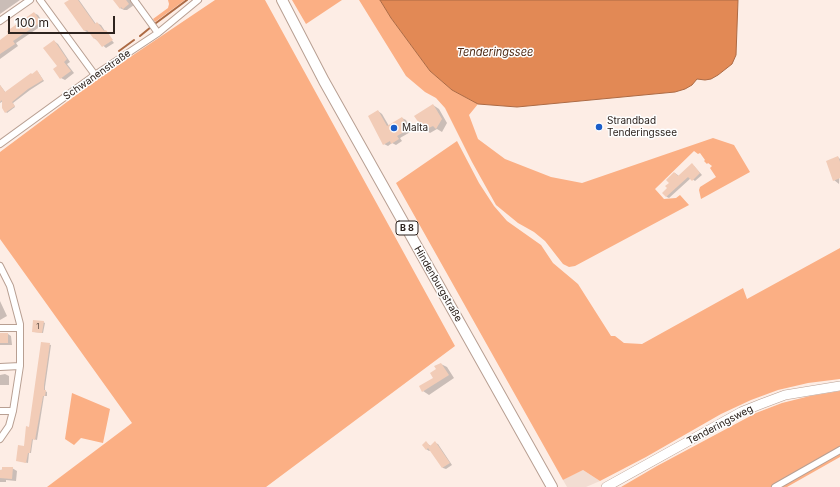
<!DOCTYPE html>
<html>
<head>
<meta charset="utf-8">
<style>
  body { margin:0 }
  #map { position:relative; width:840px; height:487px; overflow:hidden; background:#fdede5; font-family:Inter,sans-serif }
  canvas { display:block }
  .scale { position:absolute; left:8px; top:16px; width:107px; height:18px; box-sizing:border-box; border:2px solid #2d231e; border-top:0; padding-left:5px; font-size:12px; line-height:14px; white-space:nowrap; color:#2d231e; -webkit-text-stroke:3px #fefefe; paint-order:stroke }
</style>
</head>
<body>
<div id="map">
<canvas width="840" height="487"></canvas>
<div class="scale">100 m</div>
</div>
<script>
const ctx = document.querySelector('canvas').getContext('2d');
ctx.lineJoin = 'round';
function fill(path, color) { ctx.fillStyle = color; ctx.fill(path, 'evenodd'); }
const shape = rows => new Path2D(rows.map(r => 'M' + r).join(''));
function stroke(path, color, width, dash) { ctx.strokeStyle = color; ctx.lineWidth = width; ctx.lineCap = dash ? 'butt' : 'round'; ctx.setLineDash(dash || []); ctx.stroke(path); }
function write(font, color, halo, rows, align = 'center') {
  ctx.font = font + ' Inter,sans-serif'; ctx.lineWidth = 3; ctx.setLineDash([]); ctx.textBaseline = 'middle'; ctx.strokeStyle = halo; ctx.fillStyle = color; for (const [text, x, y, turn = 0] of rows) {
    ctx.save(); ctx.translate(x, y); ctx.rotate((+turn || 0) * Math.PI / 180); ctx.textAlign = isNaN(turn) ? turn : align; if (halo) ctx.strokeText(text, 0, 0); ctx.fillText(text, 0, 0); ctx.restore();
  }
}
fill(shape([
  [583,470,600,481,586,487,567,487,563,480]
]), '#f2ddd2');
fill(shape([
  [168,0,185,0,155,22,153,19,168,8,169,4],
  [215,0,265,0,455,346,266,487,47,487,132,423,0,239,0,152,99,78],
  [292,0,342,0,306,24],
  [359,0,380,0,391,18,430,71,452,90,478,104,469,115,478,139,505,159,551,177,582,183,713,138,734,145,750,172,701,199,699,190,700,187,716,177,710,168,712,166,708,163,707,164,704,161,705,160,700,153,698,154,694,151,655,189,664,199,676,198,680,195,689,205,575,266,569,267,563,264,545,241,534,232,518,223,496,205,472,162,445,108,436,98,425,92,406,76],
  [457,141,479,183,494,206,507,221,541,245,553,263,578,284,611,336,615,336,624,343,642,344,743,288,747,299,840,248,840,379,808,383,778,390,751,400,721,414,646,457,600,481,583,470,563,480,396,183],
  [840,391,840,449,772,487,621,487,657,466,756,413,782,403,810,396],
  [72,393,110,409,103,443,81,438,74,445,65,439],
  [840,452,840,457,787,487,778,487]
]), '#fbaf84');
const water = shape([
  [380,0,738,0,736,55,732,64,718,75,711,79,705,80,697,79,692,85,685,89,675,92,517,107,478,104,452,90,430,71,391,18,380,0]
]);
fill(water, '#e28955');
stroke(water, '#ac6a44', 1);
fill(shape([
  [0,0,20,0,0,14],
  [70,0,79,0,96,24,97,23,101,25,105,31,108,33,106,33,114,43,106,48,94,38,90,32,89,33,85,31],
  [114,0,133,0,134,5,127,10,124,10,120,8],
  [34,13,38,15,44,24,16,43,18,46,0,59,0,41],
  [54,41,58,44,70,62,67,64,74,73,65,80,61,78],
  [38,72,44,81,30,90,13,103,15,107,7,113,6,112,3,101,0,103,0,85,6,93,32,75],
  [433,105,439,109,447,123,442,132,437,129,430,133,424,129],
  [378,111,382,114,389,126,402,118,406,120,412,131,400,138,402,141,396,145,392,143,388,146,384,144],
  [838,157,840,159,839,184,834,180],
  [694,166,702,175,695,181,691,178,669,198,667,197,663,193,669,188,675,173,679,176],
  [0,301,7,316,0,320],
  [43,322,45,323,43,333,34,332],
  [0,334,8,334,11,336,12,345,0,345],
  [42,343,51,345,45,387,45,391,47,392,47,396,44,396,37,440,33,439,31,453,29,453,28,463,19,461,24,447,30,428],
  [441,364,447,367,454,378,429,395,423,391,435,378,437,370],
  [5,374,9,376,9,385,0,385,0,375],
  [426,443,431,446,435,443,438,444,452,465,446,469,443,468,431,450,429,451,426,449],
  [12,468,17,471,16,481,6,480,6,482,0,482,0,470]
]), '#0003');
stroke(shape([
  [156,23,187,0],
  [140,36,151,27],
  [119,51,134,40]
]), '#ac6a44', 2);
fill(shape([
  [69,0,78,0,95,24,97,22,104,31,106,30,113,40,102,47,95,38,94,39,87,30,84,31,64,3],
  [113,0,126,0,129,4,123,9,121,7,120,9],
  [34,12,41,22,13,41,15,44,0,54,0,40,8,34,7,31],
  [54,40,67,59,64,62,71,71,60,79,53,69,57,66,43,48],
  [37,70,43,80,28,89,12,102,15,106,5,113,2,108,2,100,0,102,0,85,5,92,31,73,32,74],
  [433,104,442,119,436,129,433,126,424,130,414,116],
  [378,110,387,126,402,117,409,129,397,136,399,139,391,144,390,141,383,145,368,116],
  [838,156,840,162,840,178,833,181,826,161],
  [692,163,700,173,692,181,688,177,666,197,662,193,667,188,665,186,669,183,666,180,674,172,678,176],
  [33,320,44,321,42,333,32,332],
  [0,333,8,333,8,343,0,343],
  [41,342,50,343,44,385,44,390,46,390,45,396,43,396,35,440,32,439,30,453,28,453,26,463,16,461,18,445,24,446,26,426,29,427],
  [441,363,449,375,422,392,419,386,433,378,430,373,436,369,434,366],
  [426,441,430,446,435,441,450,463,442,468,428,448,426,450,422,445],
  [2,467,13,467,12,479,0,478,0,470,2,470]
]), '#f2ccb7');
const street = shape([
  [40,0,95,75],
  [134,0,158,33],
  [0,21,30,0],
  [0,144,95,75,158,33,198,0],
  [0,266,10,286,20,324,20,366,13,411,9,426,0,439],
  [0,328,20,328],
  [0,367,20,366],
  [0,411,13,411],
  [775,487,840,450]
]);
const secondary = shape([
  [606,487,741,412,761,404,785,395,840,386]
]);
const primary = shape([
  [282,0,324,81,552,487]
]);
stroke(street, '#b89f92', 8);
stroke(secondary, '#b89f92', 10);
stroke(primary, '#b89f92', 12);
stroke(street, '#fff', 6);
stroke(secondary, '#fff', 9);
stroke(primary, '#fff', 10);
for (const [x, y, r, color] of [
  [599,127,4,"#1b5dc9"],
  [394,128,4,"#1b5dc9"]
]) { const dot = new Path2D(); dot.arc(x, y, r, 0, 2 * Math.PI); ctx.fillStyle = color; ctx.fill(dot); stroke(dot, '#fefefe', 1.5); }
write('8px', '#5e4d44', null, [
  ["1",38,327]
]);
for (const [x, y, w] of [
  [407,228,22]
]) { const box = new Path2D(); box.roundRect(x - w / 2, y - 7, w, 14, 3); ctx.fillStyle = '#fefefe'; ctx.fill(box); stroke(box, '#2d231e', 1); }
write('bold 9px', '#2d231e', null, [
  ["B 8",407,228]
]);
write('10px', '#2d231e', '#fefefe', [
  ["Schwanenstraße",97,75,-35],
  ["Hindenburgstraße",438,284,60],
  ["Tenderingsweg",720,425,-28]
]);
write('10px', '#2d231e', '#fefefe', [
  ["Strandbad",607,121],
  ["Tenderingssee",607,133],
  ["Malta",402,128]
], 'left');
write('italic 11px', '#512d17', '#fefefe', [
  ["Tenderingssee",495,53]
]);
</script>
</body>
</html>
